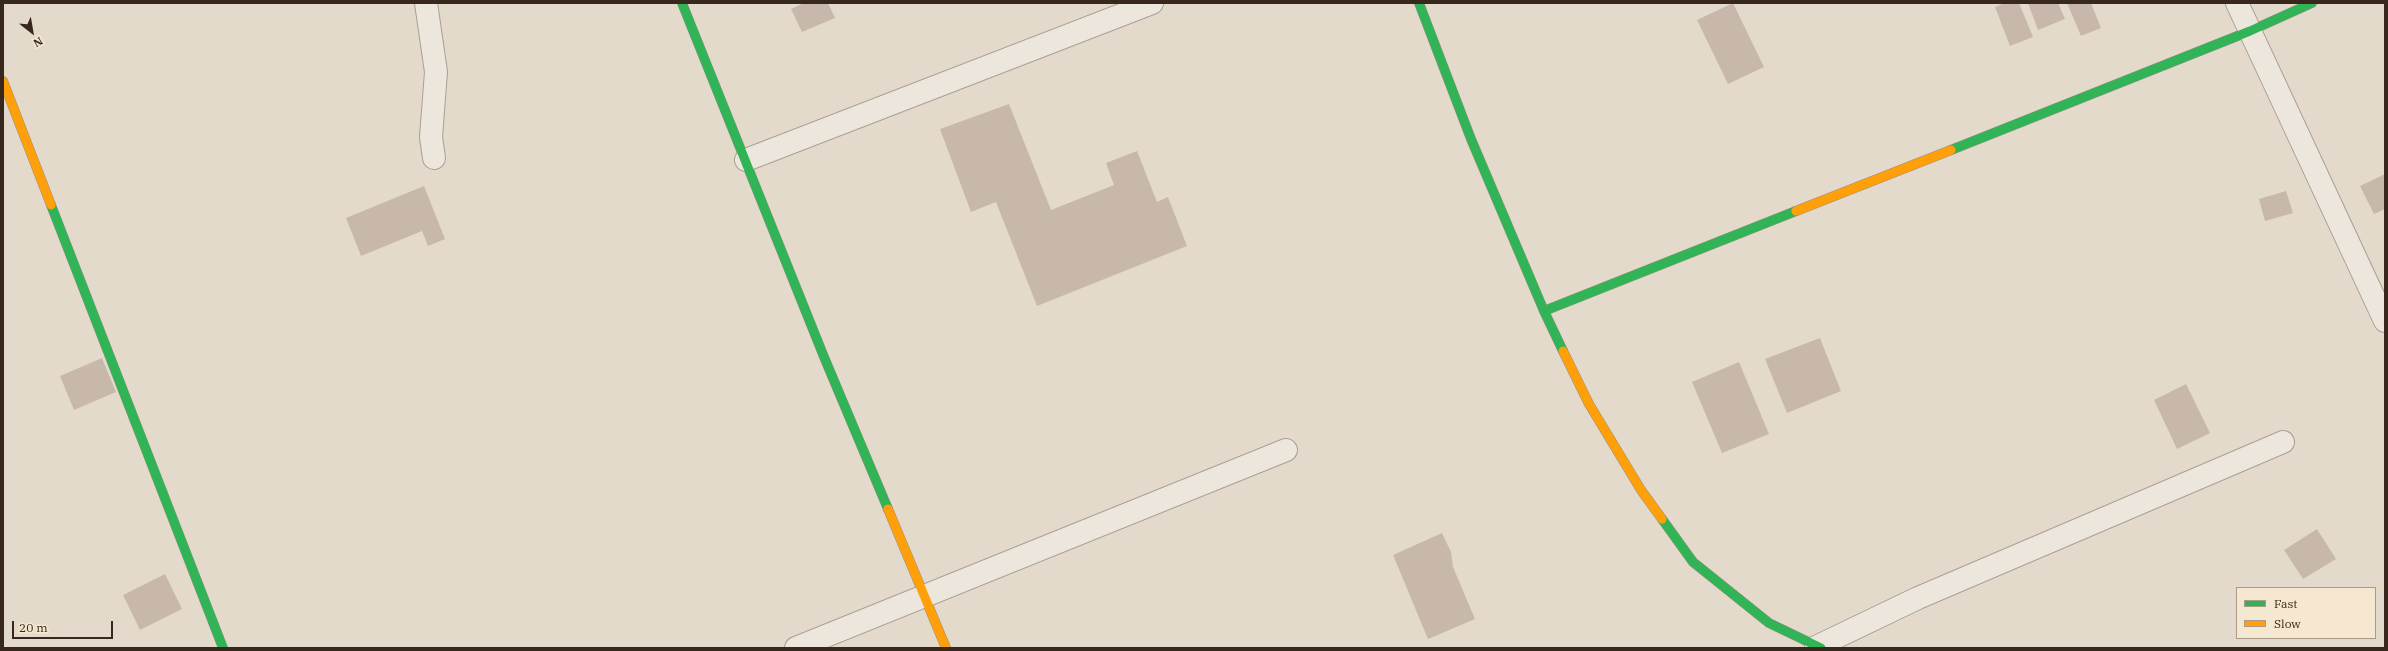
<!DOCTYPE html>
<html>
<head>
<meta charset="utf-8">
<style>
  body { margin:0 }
  #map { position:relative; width:2388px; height:651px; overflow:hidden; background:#e4dacc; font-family:"IBM Plex Serif",serif }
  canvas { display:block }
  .frame { position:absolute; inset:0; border:4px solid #38271d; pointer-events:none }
  .legend { position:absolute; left:2236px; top:587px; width:140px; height:52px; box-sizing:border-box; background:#f6e7d0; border:1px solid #aa9a88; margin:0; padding:5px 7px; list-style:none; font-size:12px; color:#38271d }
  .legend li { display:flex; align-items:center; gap:8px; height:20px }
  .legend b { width:20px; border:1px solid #aa9a88 }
  .north { position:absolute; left:12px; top:12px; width:40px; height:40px; -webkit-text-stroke:3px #f6e7d0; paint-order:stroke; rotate:149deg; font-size:11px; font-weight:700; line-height:16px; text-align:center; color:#38271d }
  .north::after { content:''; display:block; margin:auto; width:14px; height:18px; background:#38271d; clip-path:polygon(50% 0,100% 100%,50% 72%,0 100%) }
  .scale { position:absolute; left:12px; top:621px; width:101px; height:18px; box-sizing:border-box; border:2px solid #38271d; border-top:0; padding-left:5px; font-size:12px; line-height:14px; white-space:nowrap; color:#38271d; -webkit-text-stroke:3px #f6e7d0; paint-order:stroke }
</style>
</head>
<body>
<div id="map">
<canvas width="2388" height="651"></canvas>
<div class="frame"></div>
<ul class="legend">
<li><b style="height:5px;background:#30b455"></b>Fast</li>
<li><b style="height:5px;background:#ff9f0a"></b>Slow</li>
</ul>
<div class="north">N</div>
<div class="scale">20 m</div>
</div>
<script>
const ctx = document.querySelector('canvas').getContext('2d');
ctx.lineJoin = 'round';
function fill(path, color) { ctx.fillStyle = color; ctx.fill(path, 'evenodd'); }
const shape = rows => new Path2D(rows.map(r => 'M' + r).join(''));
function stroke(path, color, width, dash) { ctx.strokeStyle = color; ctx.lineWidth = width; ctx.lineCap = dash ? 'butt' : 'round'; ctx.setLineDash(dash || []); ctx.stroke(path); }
fill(shape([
  [804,3,828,3,835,18,802,32,791,9],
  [1733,3,1764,67,1728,84,1697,20],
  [2005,3,2019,3,2033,37,2010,46,1995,7],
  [2028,3,2058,3,2065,19,2038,30],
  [2067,3,2091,3,2101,28,2081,36],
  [1009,104,1051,210,1114,185,1106,163,1137,151,1157,202,1168,197,1187,246,1037,306,996,202,971,212,940,129],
  [2385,174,2385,209,2374,214,2360,186],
  [424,186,445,239,428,246,422,231,361,256,346,218],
  [2286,191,2293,213,2265,221,2259,199],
  [1820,338,1841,391,1787,413,1765,359],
  [102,358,116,392,74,410,60,376],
  [1739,362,1769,434,1722,453,1692,382],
  [2186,384,2210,433,2177,449,2154,400],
  [2317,529,2336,559,2303,579,2284,550],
  [1442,533,1451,552,1453,567,1475,619,1428,639,1393,555],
  [165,574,182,609,140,630,123,595]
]), '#c8b8ac');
const street = shape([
  [426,3,436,72,431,137,434,158],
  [2237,3,2385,321],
  [746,160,1152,3],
  [1816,647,1918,598,2283,442],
  [796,648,1286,450]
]);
const fast = shape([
  [682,3,824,357,888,509],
  [1419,3,1471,139,1544,311,1563,351],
  [1951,150,2250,31,2312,3],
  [51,205,223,648],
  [1544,311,1796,211],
  [1662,519,1693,562,1769,623,1821,648]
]);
const slow = shape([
  [3,81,51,205],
  [1796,211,1951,150],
  [1563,351,1589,404,1641,490,1662,519],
  [888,509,946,648]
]);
stroke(street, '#a99f95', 24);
stroke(fast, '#998f85', 10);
stroke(slow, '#998f85', 10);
stroke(street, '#ece6dd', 22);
stroke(fast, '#30b455', 9);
stroke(slow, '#ff9f0a', 9);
</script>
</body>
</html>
